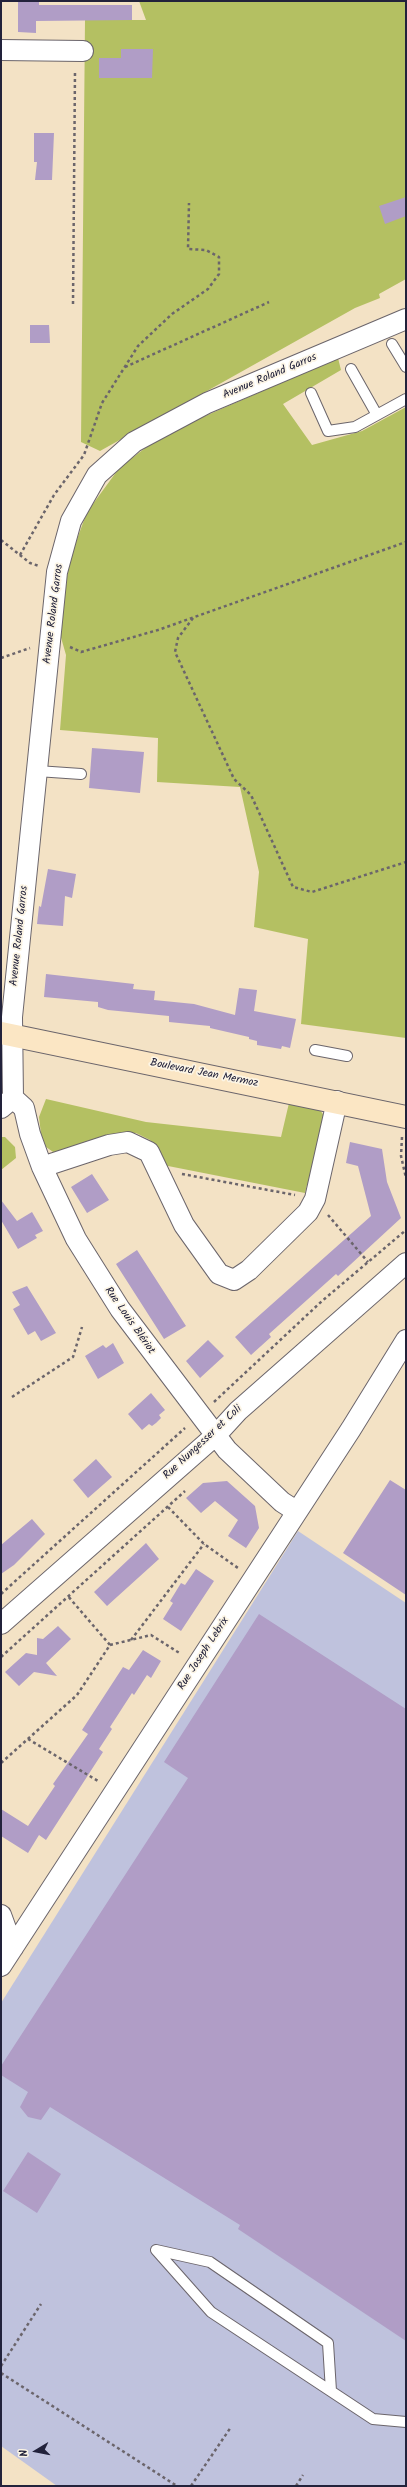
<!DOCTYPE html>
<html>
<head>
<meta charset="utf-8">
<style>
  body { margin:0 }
  #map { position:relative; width:407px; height:2487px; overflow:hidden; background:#f3e2c5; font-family:Kalam,sans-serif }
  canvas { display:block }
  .frame { position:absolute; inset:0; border:2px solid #22223b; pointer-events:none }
  .north { position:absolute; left:16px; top:2431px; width:40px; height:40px; -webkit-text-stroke:3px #fcf5e5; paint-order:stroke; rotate:260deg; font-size:11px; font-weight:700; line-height:16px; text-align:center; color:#22223b }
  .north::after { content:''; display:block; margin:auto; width:14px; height:18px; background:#22223b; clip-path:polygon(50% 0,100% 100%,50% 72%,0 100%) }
</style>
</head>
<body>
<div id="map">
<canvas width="407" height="2487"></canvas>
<div class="frame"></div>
<div class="north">N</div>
</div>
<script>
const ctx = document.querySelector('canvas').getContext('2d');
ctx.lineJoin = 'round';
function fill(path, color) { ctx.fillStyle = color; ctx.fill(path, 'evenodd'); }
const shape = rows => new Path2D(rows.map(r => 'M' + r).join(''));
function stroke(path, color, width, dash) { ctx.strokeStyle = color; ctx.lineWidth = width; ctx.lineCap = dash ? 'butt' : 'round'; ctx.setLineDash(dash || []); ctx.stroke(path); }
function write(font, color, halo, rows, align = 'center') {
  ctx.font = font + ' Kalam,sans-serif'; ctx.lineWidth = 3.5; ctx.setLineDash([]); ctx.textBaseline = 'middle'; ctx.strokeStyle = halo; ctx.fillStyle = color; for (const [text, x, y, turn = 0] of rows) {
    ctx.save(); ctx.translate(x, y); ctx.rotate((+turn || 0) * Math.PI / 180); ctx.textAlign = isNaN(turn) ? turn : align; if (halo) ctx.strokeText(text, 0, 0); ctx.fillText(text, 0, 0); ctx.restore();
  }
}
fill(shape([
  [298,1531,406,1603,406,2486,57,2486,1,2446,1,2003]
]), '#bfc2dd');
fill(shape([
  [139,1,406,1,406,279,379,294,380,298,355,308,100,451,81,442,85,20,146,20],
  [338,358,341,370,283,404,312,445,362,431,406,407,406,1038,301,1024,308,939,254,927,259,872,240,787,157,782,158,738,60,730,66,655,60,634,69,561,87,512,120,467,164,434],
  [46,1099,146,1122,281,1137,289,1103,320,1110,325,1117,311,1185,307,1185,305,1193,163,1165,158,1150,150,1140,136,1133,125,1133,56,1154,46,1147,41,1134,39,1117],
  [1,1137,5,1137,15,1147,16,1158,1,1170]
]), '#b4c062');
fill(shape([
  [18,1,39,1,39,5,132,5,132,20,36,21,36,33,18,32],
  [121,49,153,49,152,78,99,78,99,58,121,58],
  [34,133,54,133,52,180,35,180,37,162,34,162],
  [406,197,406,216,385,224,379,206],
  [30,325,49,325,50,343,30,343],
  [92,748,144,752,140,793,89,788],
  [48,869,76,874,72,898,65,896,63,926,37,924,39,906,41,907],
  [46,974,134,984,133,989,155,991,154,1000,194,1004,235,1015,239,988,257,990,254,1011,296,1019,290,1048,282,1046,281,1049,257,1045,257,1041,249,1039,249,1037,210,1028,210,1026,169,1022,169,1016,108,1010,98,1007,98,1002,44,997],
  [350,1142,382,1149,387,1182,401,1218,338,1276,336,1274,269,1334,271,1337,251,1355,235,1337,371,1216,358,1166,346,1163],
  [92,1174,109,1200,87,1213,71,1187],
  [1,1200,17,1221,32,1212,43,1231,35,1235,37,1238,18,1249,1,1220],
  [137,1250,186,1326,164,1339,116,1264],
  [27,1286,56,1333,41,1341,35,1331,28,1335,13,1309,20,1305,12,1292],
  [208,1340,224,1356,200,1378,186,1361],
  [113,1343,124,1363,98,1379,85,1356,103,1345,106,1348],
  [151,1393,165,1410,159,1415,161,1418,156,1423,152,1426,149,1424,142,1430,128,1414],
  [96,1459,112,1477,88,1498,73,1480],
  [390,1480,406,1490,406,1595,343,1553],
  [227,1481,255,1506,259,1528,246,1548,228,1536,238,1520,215,1501,201,1513,186,1498,203,1483],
  [32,1519,45,1534,14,1565,1,1574,1,1545],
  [146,1543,159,1559,107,1606,94,1592],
  [196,1569,214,1581,181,1631,163,1619,173,1603,170,1601,181,1583,185,1585],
  [259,1614,406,1709,406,2341,238,2229,240,2225,50,2107,41,2120,28,2117,20,2107,28,2092,1,2075,1,2066,188,1778,164,1762],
  [58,1626,71,1639,46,1663,57,1676,34,1672,19,1686,5,1672,26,1653,37,1655,37,1638,43,1639],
  [143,1650,161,1661,151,1678,147,1675,134,1695,132,1693,110,1727,112,1729,99,1749,103,1752,46,1840,39,1835,28,1853,1,1836,1,1809,28,1826,55,1786,53,1784,88,1734,82,1730,123,1667,129,1670],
  [28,2152,61,2174,37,2213,3,2191]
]), '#b09dc6');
const lane = shape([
  [392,344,406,367],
  [351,369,377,415],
  [311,393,328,431,355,427,406,399],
  [37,771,81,774],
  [315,1050,347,1056],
  [331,2391,328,2343,210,2262,156,2250,211,2312,373,2419,406,2422]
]);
const street = shape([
  [1,50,83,51],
  [13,1098,24,1108,30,1134,42,1167,76,1239,120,1309,227,1450,282,1502,296,1511],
  [1,1108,13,1098,12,1017,57,572,71,521,97,475,134,442,207,403,406,319],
  [42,1167,109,1145,128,1142,149,1152,184,1225,219,1274,234,1280,249,1270,308,1212,315,1199,337,1101],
  [1,1624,216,1435,238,1411,406,1263],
  [1,1915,13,1948],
  [1,1966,351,1429,406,1340]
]);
const secondary = shape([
  [1,1033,406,1117]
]);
stroke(lane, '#6b656b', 12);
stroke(street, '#6b656b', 22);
stroke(secondary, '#6b656b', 24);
stroke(shape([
  [73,304,75,71],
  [125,367,269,302],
  [1,540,30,563,39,566],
  [20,555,54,495,84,455,102,403,138,346,172,314,208,289,219,274,219,257,206,250,188,249,189,203],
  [193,618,178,638,175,652,234,779,251,795,293,887,312,892,406,862],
  [70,647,81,652,158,630,406,542],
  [1,658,30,648],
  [402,1137,401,1156,406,1178],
  [182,1174,295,1195],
  [328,1215,368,1262],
  [12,1397,73,1357,82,1327],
  [214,1402,322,1301,406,1230],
  [168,1507,204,1544,238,1568],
  [1,1594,185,1428],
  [131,1640,204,1544],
  [110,1645,151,1635,181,1654],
  [1,1657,185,1491],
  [28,1739,98,1781],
  [1,1763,77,1695,110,1645,67,1595],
  [1,2366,41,2304],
  [1,2373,177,2486],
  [191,2486,231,2427],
  [296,2486,303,2475]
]), '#6b656b', 2.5, [3, 3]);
stroke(lane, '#fff', 10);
stroke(street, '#fff', 20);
stroke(secondary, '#fbe6c4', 22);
write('11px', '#22223b', '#fcf5e5', [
  ["Avenue Roland Garros",270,377,-23],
  ["Avenue Roland Garros",54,614,-83],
  ["Avenue Roland Garros",20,936,-84],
  ["Boulevard Jean Mermoz",204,1074,11],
  ["Rue Louis Blériot",129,1321,55],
  ["Rue Nungesser et Coli",203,1443,-43],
  ["Rue Joseph Lebrix",204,1654,-57]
]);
</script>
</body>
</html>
